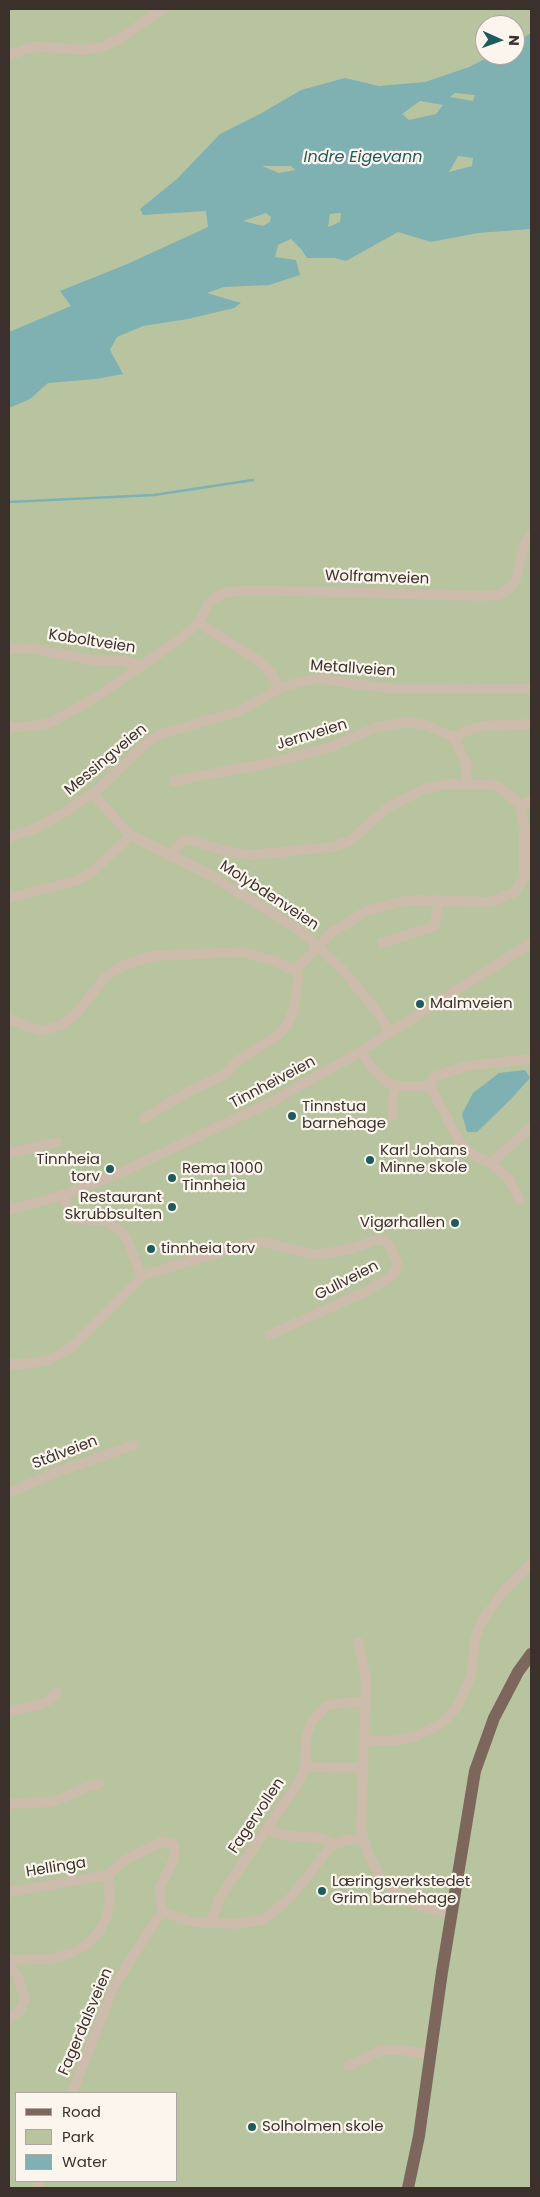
<!DOCTYPE html>
<html>
<head>
<meta charset="utf-8">
<style>
  body { margin:0 }
  #map { position:relative; width:540px; height:2197px; overflow:hidden; background:#f4ebe1; font-family:Poppins,sans-serif }
  canvas { display:block }
  .frame { position:absolute; inset:0; border:10px solid #3b302b; pointer-events:none }
  .legend { position:absolute; left:15px; top:2092px; width:162px; height:90px; box-sizing:border-box; background:#fbf5ee; border:1px solid #aea6a0; margin:0; padding:6px 9px; list-style:none; font-size:15px; color:#3b302b }
  .legend li { display:flex; align-items:center; gap:10px; height:25px }
  .legend b { width:25px; border:1px solid #aea6a0 }
  .north { position:absolute; left:475px; top:15px; width:50px; height:50px; box-sizing:border-box; background:#fbf5ee; border:1px solid #aea6a0; border-radius:50%; rotate:92deg; font-size:14px; font-weight:700; line-height:20px; text-align:center; color:#3b302b }
  .north::after { content:''; display:block; margin:auto; width:18px; height:22px; background:#1f5a5e; clip-path:polygon(50% 0,100% 100%,50% 72%,0 100%) }
</style>
</head>
<body>
<div id="map">
<canvas width="540" height="2197"></canvas>
<div class="frame"></div>
<ul class="legend">
<li><b style="height:6px;background:#7d675c"></b>Road</li>
<li><b style="height:14px;background:#b8c4a0"></b>Park</li>
<li><b style="height:14px;background:#7fb0b2"></b>Water</li>
</ul>
<div class="north">N</div>
</div>
<script>
const ctx = document.querySelector('canvas').getContext('2d');
ctx.lineJoin = 'round';
function fill(path, color) { ctx.fillStyle = color; ctx.fill(path, 'evenodd'); }
const shape = rows => new Path2D(rows.map(r => 'M' + r).join(''));
function stroke(path, color, width, dash) { ctx.strokeStyle = color; ctx.lineWidth = width; ctx.lineCap = dash ? 'butt' : 'round'; ctx.setLineDash(dash || []); ctx.stroke(path); }
function write(font, color, halo, rows, align = 'center') {
  ctx.font = font + ' Poppins,sans-serif'; ctx.lineWidth = 4.5; ctx.setLineDash([]); ctx.textBaseline = 'middle'; ctx.strokeStyle = halo; ctx.fillStyle = color; for (const [text, x, y, turn = 0] of rows) {
    ctx.save(); ctx.translate(x, y); ctx.rotate((+turn || 0) * Math.PI / 180); ctx.textAlign = isNaN(turn) ? turn : align; if (halo) ctx.strokeText(text, 0, 0); ctx.fillText(text, 0, 0); ctx.restore();
  }
}
fill(shape([
  [9,9,531,9,531,2188,9,2188],
  [485,25,515,25,515,55,485,55],
  [16,2093,176,2093,176,2181,16,2181]
]), '#b8c4a0');
fill(shape([
  [531,33,531,229,478,233,431,242,398,232,346,261,335,258,307,258,301,249,291,239,278,245,275,257,296,260,300,275,269,285,224,287,207,293,241,303,234,308,188,319,143,326,117,337,110,350,123,374,96,379,48,383,30,399,9,408,9,332,71,306,60,291,125,265,208,227,206,211,143,215,140,209,177,179,220,134,260,114,301,90,345,78,379,86,425,82,469,67,493,55,515,55,515,43],
  [455,93,475,95,473,101,450,97],
  [420,101,443,105,436,114,409,120,402,114],
  [458,156,473,158,472,166,449,172],
  [262,166,291,166,295,170,279,173],
  [266,213,271,217,270,222,263,226,243,221],
  [341,213,340,222,328,227,330,214],
  [525,1070,530,1078,509,1101,477,1132,467,1132,462,1114,473,1093,499,1073]
]), '#7fb0b2');
stroke(shape([
  [9,502,154,495,253,480]
]), '#7fb0b2', 2.5);
stroke(shape([
  [9,55,35,46,83,50,102,47,119,39,163,9],
  [199,623,259,661,271,673,280,688],
  [9,649,31,648,92,660,127,661,140,665],
  [9,728,40,725,54,721,101,694,177,641,199,623,207,606,213,599,226,592,253,590,481,596,499,595,509,589,516,580,524,544,531,535],
  [454,739,463,732,481,726,531,724],
  [174,781,275,762,334,746,377,727,408,722,426,725,453,737,466,763,467,783],
  [520,807,531,800],
  [130,835,210,875,301,931,343,970,381,1017,389,1032],
  [9,837,30,831,67,811,103,785,146,743,161,734,240,711,280,688,300,682,321,679,387,688,531,689],
  [170,856,182,841,190,840,225,851,251,855,332,847,350,841,386,809,402,800,424,789,446,784,491,785,500,788,516,801,520,807,524,827,524,877,515,892,490,902,419,900,399,902,367,911,332,932,295,971],
  [9,898,76,881,92,872,125,841,130,835,92,793],
  [382,943,435,926,439,900],
  [9,1019,40,1031,62,1025,76,1014,106,976,123,966,152,956,242,952,277,962,295,971,298,978,294,1009,288,1024,277,1036,237,1061,224,1075,188,1092,144,1118],
  [361,1051,371,1067,388,1083,401,1086,430,1086,461,1145,473,1155,491,1163,509,1179,520,1200],
  [430,1086,432,1078,466,1066,531,1059],
  [392,1116,394,1086],
  [9,1153,57,1142],
  [491,1163,531,1127],
  [63,1195,73,1219,106,1221,122,1232,128,1241,141,1276],
  [9,1210,63,1195,118,1174,271,1102,353,1056,531,943],
  [9,1364,24,1364,46,1361,71,1348,144,1275,241,1246,263,1242,310,1254,321,1254,352,1249,376,1240,385,1241,389,1245,397,1263,396,1270,389,1278,365,1292,269,1335],
  [9,1493,57,1472,134,1445],
  [358,1642,366,1679,361,1829,367,1851,379,1875,395,1892,419,1906,451,1914],
  [9,1711,39,1705,50,1700,57,1692],
  [365,1741,397,1740,414,1737,441,1724,457,1707,471,1676,475,1638,482,1621,503,1592,531,1563],
  [305,1767,364,1768],
  [9,1804,53,1802,90,1786,99,1784],
  [267,1831,282,1835,322,1838,334,1844],
  [9,1892,108,1875],
  [211,1923,220,1897,297,1785,305,1767,306,1737,312,1721,325,1707,333,1704,366,1701],
  [9,1960,51,1959,72,1953,86,1945,98,1933,106,1919,110,1900,108,1875,125,1860,161,1842,173,1844,175,1847,173,1861,160,1887,161,1906,164,1912],
  [9,1962,17,1975,25,1999,20,2011,9,2019],
  [348,2066,382,2050,403,2050,431,2055],
  [72,2093,114,1986,156,1920,164,1912,192,1922,235,1924,263,1920,290,1898,331,1846,346,1840,363,1839],
  [38,2188,39,2181]
]), '#cdbbac', 10);
stroke(shape([
  [408,2188,419,2136,442,1972,475,1771,494,1718,518,1672,531,1654]
]), '#7d675c', 12);
for (const [x, y, r, color] of [
  [420,1004,5,"#1f5a5e"],
  [292,1116,5,"#1f5a5e"],
  [370,1160,5,"#1f5a5e"],
  [110,1169,5,"#1f5a5e"],
  [172,1178,5,"#1f5a5e"],
  [172,1207,5,"#1f5a5e"],
  [455,1223,5,"#1f5a5e"],
  [151,1249,5,"#1f5a5e"],
  [322,1891,5,"#1f5a5e"],
  [252,2127,5,"#1f5a5e"]
]) { const dot = new Path2D(); dot.arc(x, y, r, 0, 2 * Math.PI); ctx.fillStyle = color; ctx.fill(dot); stroke(dot, '#fbf5ee', 2); }
write('15px', '#3b302b', '#fbf5ee', [
  ["Wolframveien",377,578,2],
  ["Koboltveien",92,642,9],
  ["Metallveien",353,669,4],
  ["Jernveien",312,735,-17],
  ["Messingveien",106,760,-40],
  ["Molybdenveien",269,896,33],
  ["Tinnheiveien",273,1083,-28],
  ["Gullveien",347,1281,-27],
  ["Stålveien",65,1453,-21],
  ["Fagervollen",257,1816,-56],
  ["Hellinga",56,1868,-9],
  ["Fagerdalsveien",86,2022,-67]
]);
write('15px', '#3b302b', '#fbf5ee', [
  ["Malmveien",430,1004],
  ["Tinnstua",302,1107],
  ["barnehage",302,1124],
  ["Karl Johans",380,1151],
  ["Minne skole",380,1168],
  ["Tinnheia",100,1160,"right"],
  ["torv",100,1177,"right"],
  ["Rema 1000",182,1169],
  ["Tinnheia",182,1186],
  ["Restaurant",162,1198,"right"],
  ["Skrubbsulten",162,1215,"right"],
  ["Vigørhallen",445,1223,"right"],
  ["tinnheia torv",161,1249],
  ["Læringsverkstedet",332,1882],
  ["Grim barnehage",332,1899],
  ["Solholmen skole",262,2127]
], 'left');
write('italic 16px', '#1f5a5e', '#fbf5ee', [
  ["Indre Eigevann",363,158]
]);
</script>
</body>
</html>
